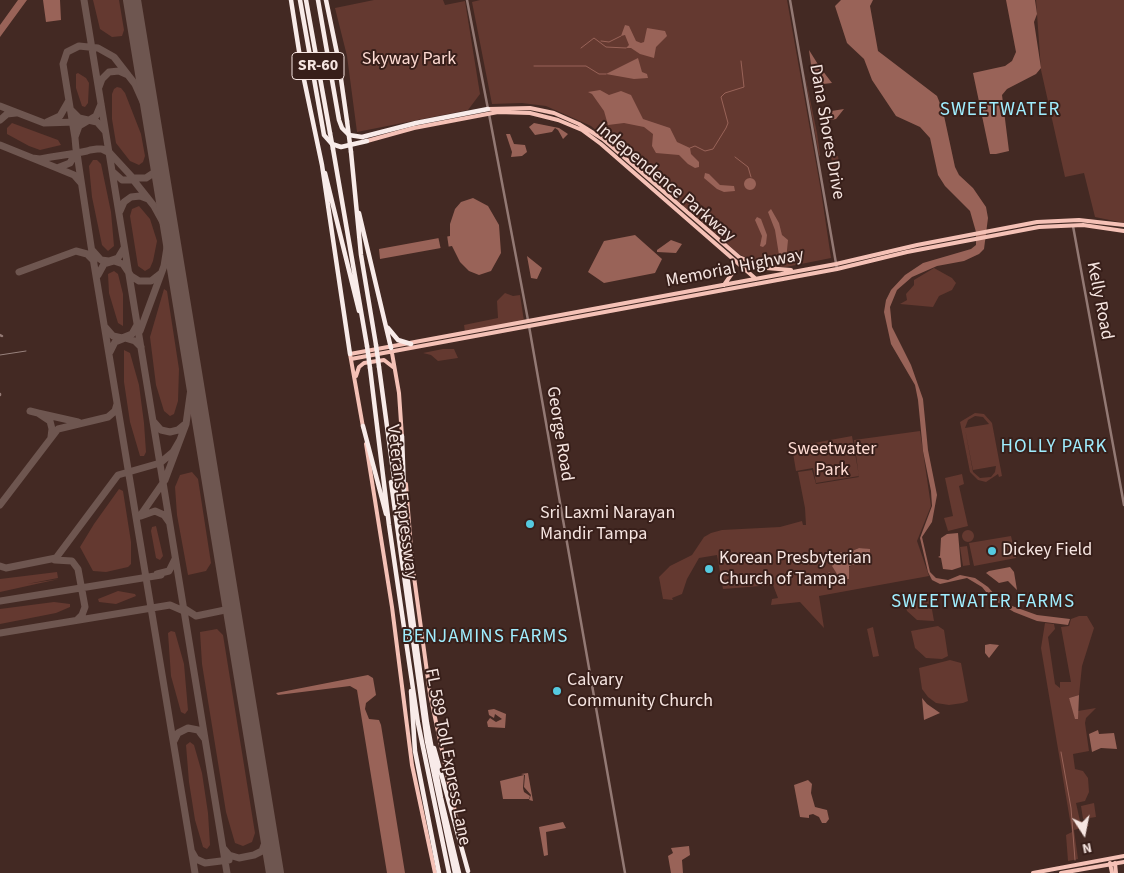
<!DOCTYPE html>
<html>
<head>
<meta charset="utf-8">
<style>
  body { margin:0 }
  #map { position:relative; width:1124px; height:873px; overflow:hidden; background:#432923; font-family:"Source Sans 3",sans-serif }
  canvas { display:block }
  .north { position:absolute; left:1059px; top:808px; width:50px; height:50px; -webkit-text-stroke:4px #381f1a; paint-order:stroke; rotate:169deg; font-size:14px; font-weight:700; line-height:20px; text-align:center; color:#f6e5e1 }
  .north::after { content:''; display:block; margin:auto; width:18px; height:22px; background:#f6e5e1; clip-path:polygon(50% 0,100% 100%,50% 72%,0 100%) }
</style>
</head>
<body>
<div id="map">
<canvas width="1124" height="873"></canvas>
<div class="north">N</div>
</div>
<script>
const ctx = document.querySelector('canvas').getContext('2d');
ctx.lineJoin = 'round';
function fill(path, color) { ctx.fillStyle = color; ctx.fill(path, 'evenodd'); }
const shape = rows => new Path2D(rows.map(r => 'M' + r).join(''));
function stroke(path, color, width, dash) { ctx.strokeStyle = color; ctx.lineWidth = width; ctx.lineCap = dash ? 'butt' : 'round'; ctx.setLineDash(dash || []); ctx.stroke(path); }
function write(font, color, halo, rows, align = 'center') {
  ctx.font = font + ' "Source Sans 3",sans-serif'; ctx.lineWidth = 4; ctx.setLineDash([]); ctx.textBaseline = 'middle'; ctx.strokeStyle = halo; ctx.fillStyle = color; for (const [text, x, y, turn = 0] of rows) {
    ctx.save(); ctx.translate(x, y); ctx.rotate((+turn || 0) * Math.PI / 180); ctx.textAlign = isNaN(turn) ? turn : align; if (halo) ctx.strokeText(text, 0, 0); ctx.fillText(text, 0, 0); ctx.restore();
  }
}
fill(shape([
  [93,0,119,0,124,30,122,36,112,37,100,29],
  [374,0,443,0,445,5,465,1,480,94,468,110,357,132,347,56,335,8],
  [480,0,787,0,821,191,831,258,786,267,771,266,753,261,739,254,591,126,546,106,522,103,492,104,472,2],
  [1036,0,1124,0,1124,223,1095,217,1084,173,1065,177,1041,70],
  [804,70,817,133,820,155,819,156],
  [78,73,86,78,89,83,88,103,85,107,82,106,76,88,76,74],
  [117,87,121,88,125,93,141,134,145,156,143,162,139,165,130,161,116,143,112,119,112,94,114,89],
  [12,123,58,140,61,145,40,150,29,146,7,134,7,128],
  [838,156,840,170,834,171,831,157],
  [93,160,97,160,101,164,111,212,114,246,108,251,102,245,92,197,89,166],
  [139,206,150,219,157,241,153,261,150,268,145,271,138,266,130,216,132,209],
  [934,268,952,278,956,283,952,290,939,296,933,307,900,304,907,300,906,294,914,285,914,280],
  [114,271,118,274,123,294,123,326,118,323,109,293,108,274],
  [164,289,167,291,179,369,178,401,174,414,170,416,164,411,156,385,150,337],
  [505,293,513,296,520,295,524,321,465,332,464,325,498,318,497,301],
  [443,349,454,349,458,358,438,361,431,355,423,353],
  [124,350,130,353,139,385,144,423,146,452,144,456,140,456,130,422,124,382],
  [975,413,984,414,992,423,1002,476,999,477,998,474,986,482,978,480,970,472,960,422],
  [975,416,983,417,989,424,965,428,968,420],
  [965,429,973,470,996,466,995,472,991,477,980,478,973,472],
  [920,431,931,506,917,541,929,576,819,596,824,628,800,602,771,605,772,599,778,598,773,585,723,589,717,555,699,558,687,579,682,594,672,598,673,600,663,599,659,577,670,566,692,555,704,537,711,533,722,530,780,527,802,521,803,525,806,525,805,508,798,472,812,470,816,484,859,477,854,440],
  [859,548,866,549,859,562,849,567,846,579,830,582,824,578,828,572,832,575,837,574,840,552,847,553],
  [852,436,859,476,816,483,813,468,796,471,792,447],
  [192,472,198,479,211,563,206,571,188,575,177,515,175,487,180,475],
  [962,474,964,484,959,486,968,526,948,531,944,518,953,516,945,478],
  [119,489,123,491,131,542,131,564,128,567,106,572,93,571,80,547,94,524],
  [156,526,163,556,160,560,156,558,151,531,152,527],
  '962 536a6 6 0 1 1 12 0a6 6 0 1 1-12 0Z',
  [1011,536,1016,558,974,566,969,543],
  [967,546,970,565,963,566,960,547],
  [57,572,58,578,27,584,59,579,0,592,0,579],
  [118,591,135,594,136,596,116,604,99,602,98,599],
  [924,597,930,598,934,621,917,620,907,611,904,600],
  [54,602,70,604,70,607,56,613,0,624,0,609],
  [1079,616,1087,616,1094,628,1082,666,1079,695,1069,698,1078,719,1078,711,1096,708,1086,718,1085,723,1089,751,1073,754,1075,769,1083,771,1088,778,1089,792,1085,801,1076,803,1080,821,1087,822,1089,826,1074,830,1078,859,1068,861,1066,835,1072,832,1041,648,1045,623,1054,624,1055,629,1048,637,1055,684,1060,688,1060,682,1071,682,1061,627,1069,626,1071,619],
  [938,626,944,630,948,656,942,659,926,658,915,648,911,631],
  [873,627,879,656,873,657,867,629],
  [217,629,223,635,255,833,252,842,243,846,235,843,226,812,202,664,200,632],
  [171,631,175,632,184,664,188,710,185,714,181,712,171,676,168,633],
  [950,660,961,663,968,701,963,703,949,705,936,703,928,697,922,689,919,668],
  [190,742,194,745,202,773,208,813,210,845,207,849,203,847,195,820,189,782,186,745],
  [1094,803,1096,817,1083,819,1081,806]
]), '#643930');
fill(shape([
  [18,0,27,0,0,37,0,25],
  [43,0,60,0,61,20,46,22],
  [841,0,873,0,870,6,878,51,937,96,943,111,955,167,959,175,973,188,986,207,988,218,984,249,979,254,964,261,937,266,912,277,897,290,890,307,892,327,911,365,923,399,928,450,937,495,932,522,922,537,930,572,936,578,948,580,960,575,975,578,988,587,995,595,1012,606,1037,615,1070,619,1068,625,1037,621,1014,612,991,598,982,587,967,578,940,584,932,580,928,572,920,538,932,506,931,491,923,451,918,400,915,385,891,344,884,312,886,300,891,290,905,275,923,263,971,249,976,245,976,232,970,211,945,186,938,175,930,138,920,127,896,116,872,80,864,59,847,43,835,6],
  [1006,0,1035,0,1037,14,1034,22,1041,68,1036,74,1007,89,1002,95,1009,151,996,154,990,154,973,73,1005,66,1012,61,1016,52],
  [625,25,629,26,636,41,641,43,644,42,647,28,665,31,667,36,656,47,654,58,640,54,631,48,626,48,629,45,625,35,621,36],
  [809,50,819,66,832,83,823,84,813,79],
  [638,58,642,72,647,74,648,78,634,79,606,74],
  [600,90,609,95,621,91,631,95,643,119,670,128,677,142,690,148,691,154,699,162,699,167,695,168,688,164,679,155,656,153,652,146,653,134,644,127,624,123,608,125,604,111,592,94,588,92],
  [844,109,836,119,820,122,819,113],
  [534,123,559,128,568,134,563,139,558,130,555,128,552,132,535,135,529,127],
  [506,134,510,134,514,144,525,145,527,152,522,156,511,157,512,152],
  [705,173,709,174,720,185,734,186,735,191,724,192,717,189,704,178],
  '744 184a6 6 0 1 1 12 0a6 6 0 1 1-12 0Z',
  [473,198,488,206,499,225,501,253,491,271,479,275,469,271,460,262,452,246,380,259,379,249,450,236,450,224,455,209,461,202],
  [771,209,779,223,782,235,788,240,786,260,779,255,775,230,768,212],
  [757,217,761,219,767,235,766,244,763,247,760,246,762,236,755,220],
  [635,235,662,259,655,273,604,283,588,272,604,241],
  [671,240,682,244,676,253,657,252,657,250],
  [527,256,542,268,537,279,531,278],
  [958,533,961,567,952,570,943,569,941,558,938,557,940,556,941,538,947,534],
  [859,548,870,549,870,560,849,566,849,579,825,581,825,576,829,572,832,575,837,574,832,566,839,559,839,552,847,553],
  [1010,567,1014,572,1017,590,1008,581,999,583,986,573,989,571],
  [990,644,999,645,989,658,985,653,985,645],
  [368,675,373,678,376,695,366,703,365,709,369,719,379,720,381,725,405,873,387,873,357,690,350,686,278,695,276,693],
  [1079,695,1078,719,1075,719,1069,698],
  [922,698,927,704,940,713,924,720],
  [494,709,506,714,505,728,488,727,487,722,490,718,496,722,502,719,495,714,494,718,489,715,488,710],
  [1098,730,1099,734,1114,733,1117,749,1101,748,1092,752,1089,734],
  [528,773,533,801,529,800,531,795,524,787,525,775,521,774],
  [524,775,523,788,524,792,530,796,529,799,503,799,500,781],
  [808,780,812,784,811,793,815,807,827,810,829,819,826,823,822,823,819,817,813,814,809,815,809,818,800,817,794,785],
  [563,822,566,828,546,832,548,855,544,856,539,827],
  [689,846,690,855,682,860,683,873,671,873,668,856,673,853,671,848]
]), '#996358');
fill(shape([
  [447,235,449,249,441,250,438,236]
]), '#432923');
stroke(shape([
  [601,41,609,42,621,36],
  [581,48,594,38,606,47,626,48],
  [534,66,586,66,599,74,606,74],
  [690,148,695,146,705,151,713,149,726,128,728,123,721,97,725,93,744,87,741,61],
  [735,157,748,167,751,177],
  [1061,752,1071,808,1075,860]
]), '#996358', 1);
stroke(shape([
  [84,0,227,873],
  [99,87,102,79,109,72,119,71,128,75],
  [0,106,44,123,76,122],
  [71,110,79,118,97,122,105,131],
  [0,120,7,114,16,113],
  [47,122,60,116,68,102],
  [75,137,79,126,96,116,101,104],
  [0,145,57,168,70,163,76,152],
  [32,158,40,159,51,157,77,153,87,151,90,150,97,149,102,149,110,153,133,178,146,178,155,172,158,160,148,113,135,84,114,57,98,48,79,46,67,52,63,64,75,138,76,149,77,153,79,167,91,246,195,873],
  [57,168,74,175,81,183],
  [113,172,122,180,135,180],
  [131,177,154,206,165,226,173,253,182,304],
  [120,211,124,202,131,197,140,196,148,199],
  [93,251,101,260,109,261,118,258,124,248],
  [19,272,76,251,87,254,94,261],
  [98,275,104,264,114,261,123,264,131,276,139,281,151,281,160,274],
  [106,328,113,336,122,338,132,334,137,325],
  [140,331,164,266,168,241],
  [110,352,115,342,125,338,135,341,141,347],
  [30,411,38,413],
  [154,422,161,430,170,432,178,430,184,425],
  [51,437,52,429,50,421,38,413,78,422],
  [0,505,58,429,108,417,115,411,117,404],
  [140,516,165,480,186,424,192,381,186,331],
  [141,516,155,511,164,515,169,522],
  [55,560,72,561,78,569,85,607,82,615,77,620],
  [0,566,6,568,56,558,118,475,160,463,173,452,180,440],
  [157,574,169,571,175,559],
  [0,601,161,575],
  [185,609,196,616,225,610,230,602,225,573],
  [0,633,170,605,186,612],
  [174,741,178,733,188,728,198,730,204,738],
  [224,849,229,855,239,858,254,855,262,851,268,834,263,806],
  [192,852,196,859,205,863,229,860],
  [274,873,274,869]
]), '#6e5650', 7);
stroke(shape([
  [132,0,275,873]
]), '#6e5650', 18);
stroke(shape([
  [467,0,488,109],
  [790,0,837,269],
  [489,114,528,320],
  [1073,226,1124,505],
  [529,326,625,873],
  [0,335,2,336],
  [0,394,0,395]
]), '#937974', 2.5);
stroke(shape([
  [488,109,530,108,554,113,579,124,603,139,739,257,766,268,791,270],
  [367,141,414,128,498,112,530,113,558,120,582,130,601,144,756,279],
  [724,285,733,272,732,258],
  [392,353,399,393,402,437],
  [351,359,837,269,907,252,1039,227,1083,225,1124,231],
  [356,376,359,367,364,363,384,360,393,367],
  [363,427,350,354,836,264,917,245,1037,222,1079,220,1124,225],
  [366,444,392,607,412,765,435,873],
  [406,484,412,562,430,694,460,835],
  [1110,863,1112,873],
  [1115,863,1116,873],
  [1033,873,1124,856],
  [1061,873,1124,862]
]), '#f5c1b6', 4);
stroke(shape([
  [291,0,302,70,322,165,350,354],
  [300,0,324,135,332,144,341,147,367,141],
  [306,0,330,133],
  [318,0,339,120,342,128,349,135,362,137,416,123,488,109],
  [326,0,338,58,347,121],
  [333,149,367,346],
  [351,152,361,255,376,345],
  [325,173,359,311],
  [359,213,391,348],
  [388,328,398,340,411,344],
  [379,367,427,723,441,798,459,873],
  [370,368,389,525,418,723,449,873],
  [363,426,386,514],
  [402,436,406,548],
  [391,482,427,741,455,873],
  [411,691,415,751,439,873],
  [434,748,468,871]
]), '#f8ebe9', 4.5);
stroke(shape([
  [0,355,26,351]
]), '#98827d', 1);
stroke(shape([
  [347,121,351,152],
  [330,133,333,149],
  [376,345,379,367],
  [367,346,370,368]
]), '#f8ebe9', 4.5);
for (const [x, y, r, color] of [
  [530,524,5,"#55cae0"],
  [992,551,5,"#55cae0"],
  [709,569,5,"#55cae0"],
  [557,691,5,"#55cae0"]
]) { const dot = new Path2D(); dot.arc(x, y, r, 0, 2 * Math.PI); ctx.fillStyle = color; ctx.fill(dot); stroke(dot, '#381f1a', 2); }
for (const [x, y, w] of [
  [318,66,52]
]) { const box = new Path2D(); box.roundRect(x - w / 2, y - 13.5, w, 27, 4); ctx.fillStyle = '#381f1a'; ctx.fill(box); stroke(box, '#f6e5e1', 1); }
write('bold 16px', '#f6e5e1', null, [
  ["SR-60",318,66]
]);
write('18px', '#fedbd3', '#381f1a', [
  ["Skyway Park",409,60],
  ["Sweetwater",832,450],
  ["Park",832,471]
]);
write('18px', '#f6e5e1', '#381f1a', [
  ["Dana Shores Drive",826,132,80],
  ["Independence Parkway",665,183,40],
  ["Memorial Highway",735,269,-11],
  ["Kelly Road",1099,301,79],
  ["George Road",559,434,81],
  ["Veterans Expressway",401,502,83],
  ["FL 589 Toll Express Lane",447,757,79]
]);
write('18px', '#f6e5e1', '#381f1a', [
  ["Sri Laxmi Narayan",540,514],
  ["Mandir Tampa",540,535],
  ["Dickey Field",1002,551],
  ["Korean Presbyterian",719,559],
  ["Church of Tampa",719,580],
  ["Calvary",567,681],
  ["Community Church",567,702]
], 'left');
ctx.letterSpacing = '1px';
write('19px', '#a0eeff', '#381f1a', [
  ["SWEETWATER",1000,111],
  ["HOLLY PARK",1054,448],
  ["SWEETWATER FARMS",983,603],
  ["BENJAMINS FARMS",485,638]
]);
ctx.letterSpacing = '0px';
</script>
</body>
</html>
